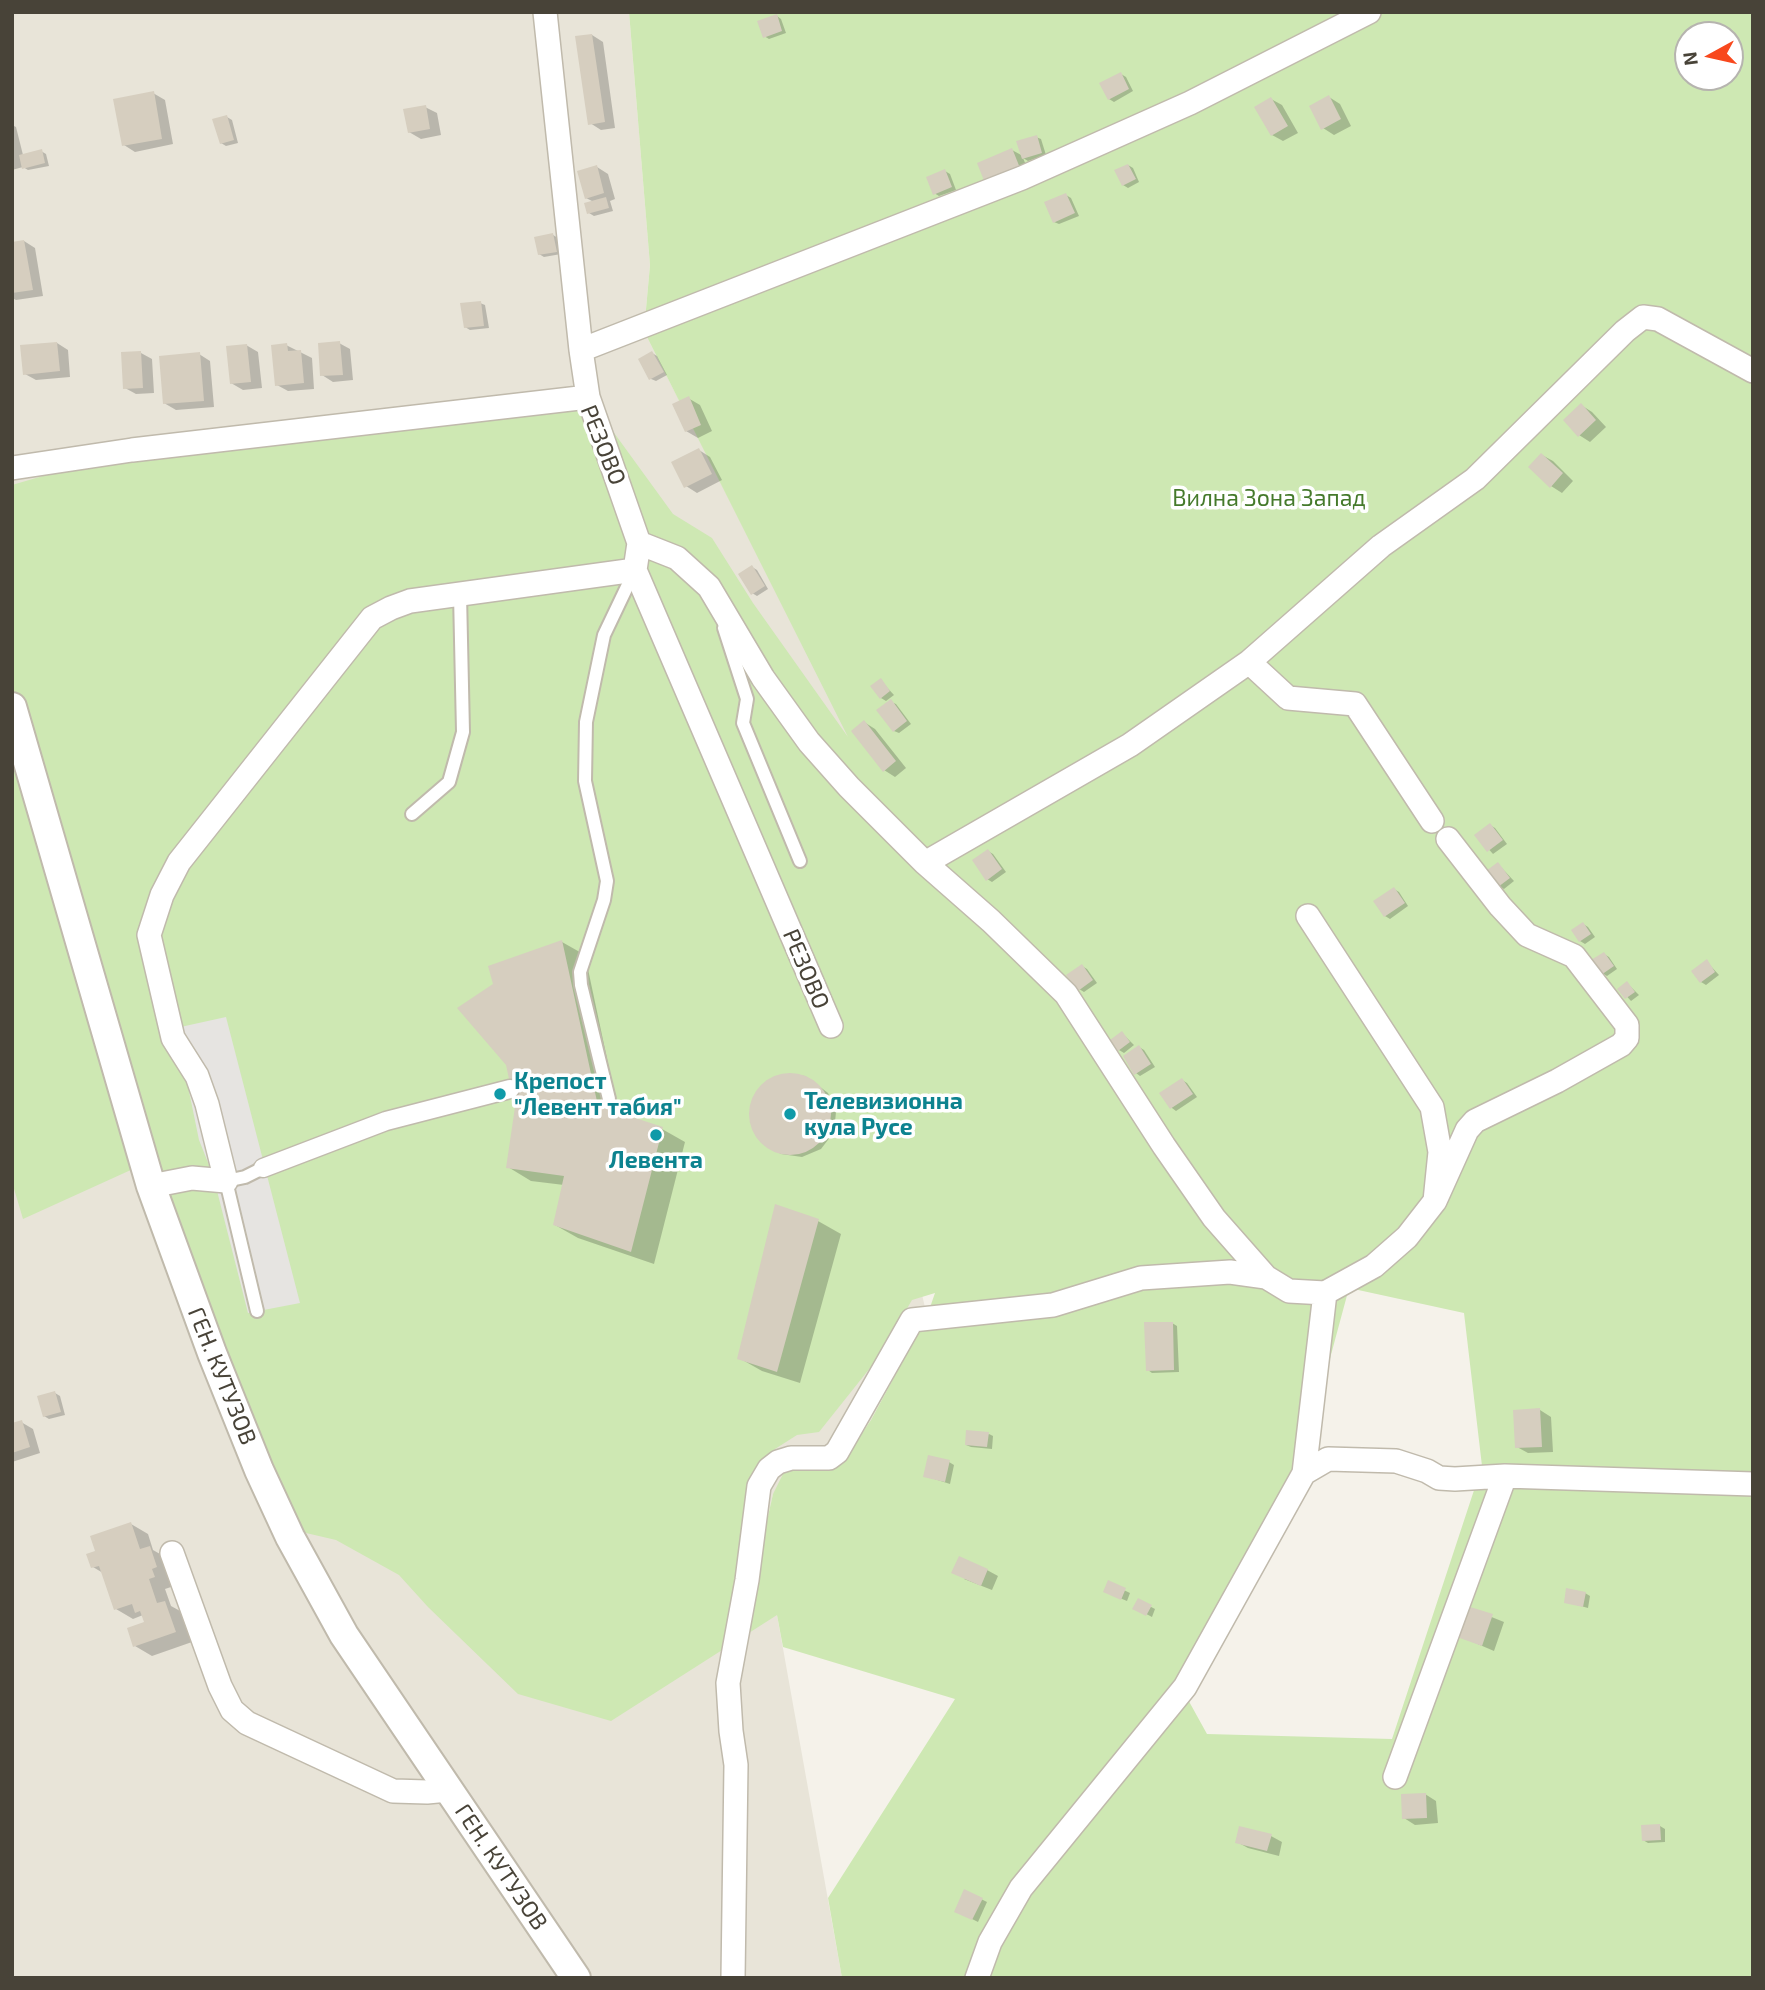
<!DOCTYPE html>
<html>
<head>
<meta charset="utf-8">
<style>
  body { margin:0 }
  #map { position:relative; width:1765px; height:1990px; overflow:hidden; background:#f5f2ea; font-family:"Exo 2",sans-serif }
  canvas { display:block }
  .frame { position:absolute; inset:0; border:14px solid #484338; pointer-events:none }
  .north { position:absolute; left:1674px; top:21px; width:70px; height:70px; box-sizing:border-box; background:#fff; border:2px solid #b6b4af; border-radius:50%; rotate:262deg; font-size:19px; font-weight:700; line-height:28px; text-align:center; color:#484338 }
  .north::after { content:''; display:block; margin:auto; width:24px; height:32px; background:#f8481d; clip-path:polygon(50% 0,100% 100%,50% 72%,0 100%) }
</style>
</head>
<body>
<div id="map">
<canvas width="1765" height="1990"></canvas>
<div class="frame"></div>
<div class="north">N</div>
</div>
<script>
const ctx = document.querySelector('canvas').getContext('2d');
ctx.lineJoin = 'round';
function fill(path, color) { ctx.fillStyle = color; ctx.fill(path, 'evenodd'); }
const shape = rows => new Path2D(rows.map(r => 'M' + r).join(''));
function stroke(path, color, width, dash) { ctx.strokeStyle = color; ctx.lineWidth = width; ctx.lineCap = dash ? 'butt' : 'round'; ctx.setLineDash(dash || []); ctx.stroke(path); }
function write(font, color, halo, rows, align = 'center') {
  ctx.font = font + ' "Exo 2",sans-serif'; ctx.lineWidth = 7; ctx.setLineDash([]); ctx.textBaseline = 'middle'; ctx.strokeStyle = halo; ctx.fillStyle = color; for (const [text, x, y, turn = 0] of rows) {
    ctx.save(); ctx.translate(x, y); ctx.rotate((+turn || 0) * Math.PI / 180); ctx.textAlign = isNaN(turn) ? turn : align; if (halo) ctx.strokeText(text, 0, 0); ctx.fillText(text, 0, 0); ctx.restore();
  }
}
fill(shape([
  [12,12,629,12,650,265,644,331,852,742,913,1256,927,1316,871,1420,843,1461,773,1494,766,1526,777,1615,842,1978,12,1978]
]), '#e8e4d8');
fill(shape([
  [629,12,1753,12,1753,1978,842,1978,828,1898,955,1699,783,1647,777,1615,611,1721,518,1694,428,1607,399,1575,336,1540,306,1533,300,1526,279,1512,144,1164,23,1219,12,1182,12,485,132,450,588,397,673,514,712,538,753,603,848,737,644,331,650,265],
  [1688,35,1730,35,1730,77,1688,77],
  [1349,1288,1464,1313,1482,1466,1392,1739,1207,1734,1186,1696,1291,1503],
  [935,1293,927,1316,871,1420,843,1461,786,1468,773,1494,766,1525,754,1524,764,1466,775,1449,797,1435,819,1432,878,1358,912,1300]
]), '#cee8b3');
fill(shape([
  [226,1017,300,1303,248,1313,213,1175,199,1140,176,1028]
]), '#e6e4e1');
fill(shape([
  [777,16,781,19,786,33,769,39,764,36],
  [592,35,603,42,615,128,601,130,590,123],
  [1121,74,1126,77,1133,91,1114,102,1109,99],
  [153,93,165,100,173,144,135,152,124,145],
  [1329,97,1340,104,1351,126,1334,135,1323,128],
  [1271,99,1282,105,1298,133,1283,141,1272,135],
  [425,107,437,113,441,135,421,139,409,132],
  [227,117,232,120,238,143,226,146,221,143],
  [12,125,16,127,23,155,41,151,46,154,49,166,28,170,23,167,12,170],
  [1036,137,1041,139,1046,155,1028,161,1023,158,1032,179,1000,193,1012,150,1023,156],
  [1128,165,1133,168,1139,182,1128,188,1123,185],
  [597,167,608,174,615,199,610,201,613,211,594,216,589,213,594,202,586,198],
  [945,171,950,174,956,190,939,196,934,193],
  [1066,195,1071,198,1079,216,1059,224,1054,222],
  [553,235,558,238,561,254,544,257,539,254],
  [24,241,35,248,43,296,16,300,12,298,12,243],
  [480,303,485,305,489,328,470,330,465,327],
  [57,343,68,350,70,377,36,380,25,374],
  [339,343,350,349,353,380,333,382,322,375],
  [246,345,258,352,262,388,243,390,231,383],
  [286,345,312,358,314,389,288,391,277,385],
  [141,353,152,359,154,393,136,394,125,388],
  [652,353,657,356,667,375,656,381,651,379],
  [199,354,210,361,214,407,176,410,164,403],
  [688,398,700,405,712,431,698,438,686,431],
  [1581,405,1592,412,1606,427,1590,442,1579,435],
  [699,450,710,457,722,480,697,493,686,486],
  [1542,455,1553,461,1573,481,1562,493,1551,486],
  [752,567,757,570,768,589,757,596,752,593],
  [881,681,894,695,886,701,881,698],
  [891,702,896,704,911,724,899,733,894,731],
  [864,722,875,729,906,768,895,777,884,770],
  [1490,825,1495,828,1507,844,1493,854,1476,835],
  [988,851,993,854,1006,872,992,882,987,879],
  [1498,864,1514,881,1504,889,1499,886],
  [1394,889,1399,892,1408,906,1390,919,1385,916],
  [1583,924,1588,927,1595,937,1585,944,1580,941],
  [562,942,585,955,619,1115,662,1129,685,1142,654,1264,578,1238,555,1225,564,1185,531,1181,508,1167],
  [1604,954,1609,957,1617,969,1607,976,1602,973],
  [1707,962,1719,975,1706,985,1701,982],
  [1082,966,1087,969,1097,983,1084,992,1079,989],
  [1627,983,1639,995,1631,1001,1620,989],
  [1122,1033,1134,1045,1124,1053,1119,1050],
  [1139,1047,1144,1050,1155,1067,1140,1076,1136,1073],
  [785,1074,805,1076,811,1080,828,1093,836,1112,834,1132,821,1149,802,1157,781,1154,776,1151,759,1138,751,1119,753,1099,766,1082],
  [1182,1080,1187,1083,1197,1097,1176,1111,1172,1108,1162,1094],
  [818,1221,841,1234,800,1383,762,1371,739,1358],
  [1172,1323,1177,1326,1179,1372,1152,1373,1148,1370],
  [55,1393,60,1396,65,1415,49,1419,44,1416],
  [1540,1410,1551,1417,1553,1452,1528,1453,1517,1447],
  [21,1422,33,1429,40,1453,12,1462,12,1425],
  [989,1434,993,1436,992,1449,971,1447,966,1445],
  [949,1462,954,1465,950,1484,925,1476],
  [131,1524,148,1534,153,1550,167,1558,174,1576,168,1578,171,1587,165,1589,171,1606,182,1612,192,1642,152,1656,135,1646,146,1624,143,1615,133,1619,116,1609,103,1573,93,1567,97,1552],
  [987,1570,998,1576,992,1590,964,1579],
  [1109,1583,1130,1593,1127,1601,1110,1594],
  [1585,1593,1590,1596,1588,1608,1566,1602],
  [1138,1600,1155,1609,1152,1617,1135,1608],
  [1469,1608,1504,1622,1494,1651,1459,1636],
  [1425,1794,1436,1801,1438,1823,1415,1825,1404,1818],
  [1660,1826,1665,1829,1665,1842,1648,1843,1643,1840],
  [1271,1836,1282,1842,1279,1856,1248,1848,1237,1842],
  [965,1891,987,1902,978,1922,956,1911]
]), '#0003');
fill(shape([
  [777,14,782,31,763,38,757,21],
  [592,34,605,122,588,125,575,36],
  [1121,72,1129,89,1108,100,1099,83],
  [154,91,162,139,122,146,113,99],
  [1329,95,1341,119,1321,130,1309,106],
  [1271,97,1288,126,1271,136,1254,107],
  [426,105,430,129,408,133,403,109],
  [227,115,234,140,220,144,212,119],
  [1037,135,1042,153,1022,159,1016,141],
  [1012,148,1022,173,987,188,977,163],
  [42,149,45,163,22,169,19,155],
  [1128,164,1136,179,1122,186,1114,170],
  [597,165,604,193,585,199,577,171],
  [945,169,952,187,933,195,926,177],
  [1066,193,1075,213,1053,223,1044,202],
  [606,197,609,208,587,214,584,203],
  [553,233,557,252,538,255,534,237],
  [24,240,33,290,12,293,12,242],
  [481,301,484,326,464,328,460,303],
  [340,341,343,375,320,376,318,343],
  [57,342,60,371,23,375,20,345],
  [287,343,288,351,301,350,304,383,275,386,271,345],
  [247,344,251,382,230,384,226,346],
  [141,351,143,388,123,389,121,352],
  [652,351,664,372,649,380,638,359],
  [200,352,204,401,163,404,159,356],
  [689,396,701,425,685,432,672,404],
  [1581,403,1596,420,1578,437,1563,420],
  [699,448,712,474,684,488,671,462],
  [1541,453,1563,473,1550,488,1528,467],
  [752,565,765,586,751,595,738,574],
  [881,678,890,691,880,699,870,686],
  [891,699,907,721,893,732,876,710],
  [864,720,896,761,883,772,851,731],
  [1490,823,1503,840,1487,852,1474,835],
  [988,849,1002,869,986,881,972,860],
  [1498,862,1510,878,1498,887,1486,871],
  [1394,887,1405,903,1384,917,1373,901],
  [1583,922,1591,934,1579,942,1571,930],
  [562,940,598,1106,663,1127,631,1252,553,1225,564,1176,506,1168,515,1107,506,1065,457,1008,493,984,488,966],
  [1604,952,1614,966,1601,975,1591,960],
  [1707,959,1715,972,1700,983,1691,971],
  [1082,964,1093,980,1078,991,1066,975],
  [1627,981,1635,992,1625,999,1617,989],
  [1122,1031,1130,1042,1118,1051,1110,1040],
  [1139,1045,1151,1064,1134,1075,1123,1056],
  '749 1114a41 41 0 1 1 82 0a41 41 0 1 1-82 0Z',
  [1182,1078,1193,1094,1170,1109,1159,1093],
  [775,1204,819,1219,777,1372,737,1359],
  [1144,1322,1173,1322,1174,1370,1146,1371],
  [55,1391,61,1412,43,1417,37,1396],
  [1540,1408,1542,1447,1515,1448,1513,1410],
  [22,1420,30,1447,12,1453,12,1423],
  [966,1430,989,1432,987,1447,965,1445],
  [928,1455,950,1460,945,1482,923,1477],
  [131,1522,140,1549,150,1546,157,1567,152,1569,155,1577,149,1579,157,1603,165,1601,176,1632,133,1647,127,1628,144,1622,140,1611,135,1613,132,1604,114,1610,99,1566,91,1568,86,1554,95,1551,90,1536],
  [959,1556,988,1569,981,1586,951,1573],
  [1108,1580,1126,1588,1121,1600,1103,1592],
  [1566,1588,1586,1592,1583,1607,1564,1603],
  [1138,1598,1152,1605,1146,1616,1132,1609],
  [1467,1606,1493,1614,1482,1646,1457,1637],
  [1426,1793,1427,1818,1402,1819,1401,1794],
  [1660,1824,1661,1840,1642,1841,1641,1825],
  [1239,1826,1272,1834,1267,1851,1235,1843],
  [964,1889,983,1898,972,1920,954,1912]
]), '#d6cebf');
const service = shape([
  [724,628,747,699,743,723,800,861],
  [412,814,449,782,463,732,460,594],
  [609,1099,581,985,580,972,604,900,607,881,585,781,586,722,604,635,635,570],
  [257,1311,226,1181,245,1177,263,1168]
]);
const pedestrian = shape([
  [263,1168,386,1121,510,1089]
]);
const minor = shape([
  [545,12,581,350,588,397],
  [581,350,1022,178,1190,103,1369,12],
  [12,468,132,450,588,397,639,543,635,570,831,1026],
  [639,543,677,558,709,587,763,678,809,742,849,787,925,863,991,921,1066,994,1164,1146,1214,1218,1266,1277],
  [1249,662,1381,546,1475,479,1625,331,1643,317,1658,319,1753,371],
  [925,863,1130,745,1249,662,1288,698,1355,704,1432,821],
  [1308,916,1432,1107,1440,1152,1435,1201,1407,1237,1374,1266,1325,1293],
  [151,1186,192,1178,226,1181,207,1104,197,1076,173,1038,149,935,162,895,179,862,372,618,391,608,410,601,635,570],
  [1435,1201,1467,1130,1475,1121,1557,1081,1621,1045,1627,1038,1627,1025,1574,956,1527,935,1500,906,1448,839],
  [172,1553,220,1686,232,1710,247,1723,393,1791,427,1792,448,1790],
  [1395,1777,1505,1476],
  [733,1978,736,1765,731,1731,728,1683,747,1580,759,1486,769,1469,778,1462,791,1458,829,1458,837,1452,912,1320,1053,1305,1141,1278,1230,1272,1266,1277,1289,1291,1325,1293,1304,1473],
  [977,1978,990,1942,1021,1888,1185,1687,1304,1473,1328,1459,1396,1461,1427,1471,1439,1478,1455,1479,1505,1476,1753,1484]
]);
const tertiary = shape([
  [12,707,151,1186,212,1353,259,1470,290,1537,344,1635,576,1978]
]);
stroke(service, '#c0baac', 16);
stroke(pedestrian, '#c0baac', 21);
stroke(minor, '#c0baac', 26);
stroke(tertiary, '#c0baac', 32);
stroke(service, '#fff', 12);
stroke(pedestrian, '#fff', 18);
stroke(minor, '#fff', 23);
stroke(tertiary, '#fff', 28);
for (const [x, y, r, color] of [
  [500,1094,7,"#0f9aa8"],
  [790,1114,7,"#0f9aa8"],
  [656,1135,7,"#0f9aa8"]
]) { const dot = new Path2D(); dot.arc(x, y, r, 0, 2 * Math.PI); ctx.fillStyle = color; ctx.fill(dot); stroke(dot, '#fff', 2.5); }
write('23px', '#484338', '#fff', [
  ["РЕЗОВО",603,445,68],
  ["РЕЗОВО",806,969,67],
  ["ГЕН. КУТУЗОВ",222,1376,68],
  ["ГЕН. КУТУЗОВ",501,1867,56]
]);
write('23px', '#457a2b', '#fff', [
  ["Вилна Зона Запад",1269,498]
]);
write('bold 23px', '#0d838f', '#fff', [
  ["Крепост",514,1081],
  ["\"Левент табия\"",514,1107],
  ["Телевизионна",804,1101],
  ["кула Русе",804,1127],
  ["Левента",656,1160,"center"]
], 'left');
</script>
</body>
</html>
